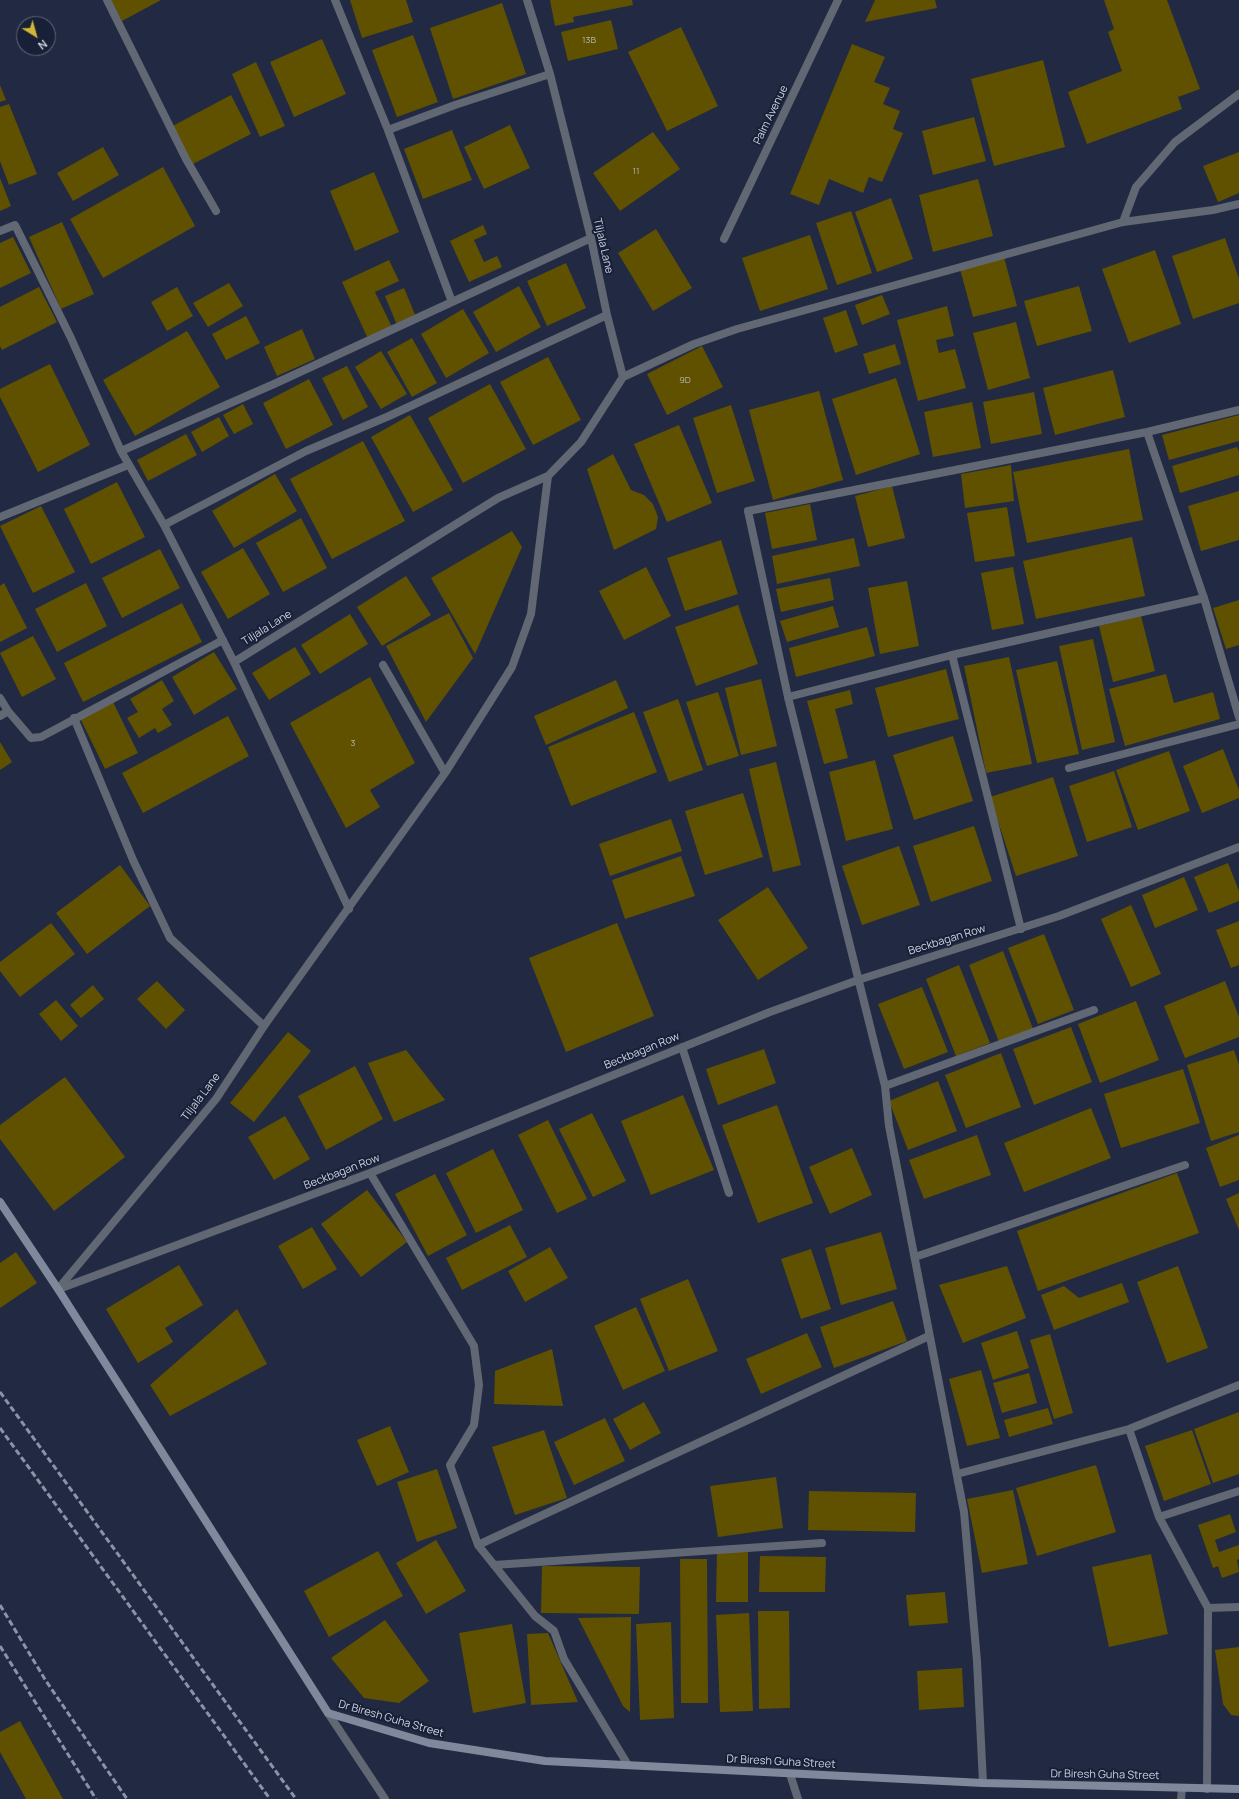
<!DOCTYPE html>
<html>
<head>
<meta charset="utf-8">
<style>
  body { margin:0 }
  #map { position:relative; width:1239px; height:1799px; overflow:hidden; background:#212a42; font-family:Manrope,sans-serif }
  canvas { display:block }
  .north { position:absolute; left:16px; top:16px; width:40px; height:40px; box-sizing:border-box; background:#182037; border:1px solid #60687c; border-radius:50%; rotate:143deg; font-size:11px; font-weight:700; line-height:16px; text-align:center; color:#cdd3e3 }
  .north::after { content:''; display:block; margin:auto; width:14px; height:18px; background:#d1b736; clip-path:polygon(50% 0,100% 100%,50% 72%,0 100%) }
</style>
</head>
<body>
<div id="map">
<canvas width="1239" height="1799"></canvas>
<div class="north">N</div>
</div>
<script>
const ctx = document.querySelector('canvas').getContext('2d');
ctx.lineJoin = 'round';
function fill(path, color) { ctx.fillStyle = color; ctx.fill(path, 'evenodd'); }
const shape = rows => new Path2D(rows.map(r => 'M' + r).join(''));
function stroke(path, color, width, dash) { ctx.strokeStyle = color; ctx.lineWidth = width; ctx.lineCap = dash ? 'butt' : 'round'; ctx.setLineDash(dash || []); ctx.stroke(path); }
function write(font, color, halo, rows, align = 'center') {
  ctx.font = font + ' Manrope,sans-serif'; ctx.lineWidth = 4; ctx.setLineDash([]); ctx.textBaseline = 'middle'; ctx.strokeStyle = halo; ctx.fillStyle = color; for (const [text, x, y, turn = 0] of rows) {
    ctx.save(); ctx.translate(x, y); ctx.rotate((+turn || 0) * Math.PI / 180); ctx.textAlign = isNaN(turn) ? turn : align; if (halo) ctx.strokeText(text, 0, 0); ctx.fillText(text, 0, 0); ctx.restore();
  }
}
fill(shape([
  [111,0,161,0,122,21],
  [350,0,406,0,413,22,362,38],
  [550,0,632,0,633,5,573,17,574,22,555,26],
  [875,0,935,0,937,8,865,22],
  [1104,0,1167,0,1200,89,1178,97,1182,109,1087,144,1068,92,1122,71,1108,32,1114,29],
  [502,3,526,74,453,99,430,28],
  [611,20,618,49,568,61,561,32],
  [681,27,718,106,667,131,628,52],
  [413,35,438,102,397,117,372,50],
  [322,39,346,94,294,117,270,62],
  [852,44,885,57,874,82,890,88,883,104,900,111,893,129,903,133,882,182,869,177,863,193,829,179,819,205,790,194],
  [1043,60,1065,147,994,166,971,79],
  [256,62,285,126,260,137,232,74],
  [0,85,6,100,0,102],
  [231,95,251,134,187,167,167,129],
  [9,104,37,174,9,185,0,161,0,107],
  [974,117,986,161,933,175,922,131],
  [510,125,530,168,484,189,464,147],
  [452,130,472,180,423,199,404,149],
  [653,132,680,169,620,211,593,173],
  [103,147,119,175,73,201,57,173],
  [1239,152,1239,193,1218,202,1203,166],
  [163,167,195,226,103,278,70,219],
  [374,172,399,232,355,251,330,191],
  [0,178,11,206,0,211],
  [978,179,993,236,933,252,919,195],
  [891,198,913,259,877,272,855,212],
  [851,211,872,273,837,285,816,223],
  [62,222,94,294,61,309,29,237],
  [483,225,487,234,474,240,484,262,497,256,502,267,469,282,450,241],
  [656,229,692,288,653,311,618,253],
  [810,235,828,289,760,311,742,258],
  [13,237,31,273,0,288,0,243],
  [1225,238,1239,279,1239,303,1193,319,1172,256],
  [1155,250,1181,324,1129,343,1102,269],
  [1004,257,1017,306,973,317,960,269],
  [389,260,399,281,375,292,392,327,368,339,342,282],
  [566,263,586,308,547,326,527,281],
  [229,283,243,306,208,327,193,303],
  [519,286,541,327,496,352,473,312],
  [1079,286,1092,331,1037,346,1024,301],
  [39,287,57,322,2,350,0,346,0,307],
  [177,287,193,316,167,331,151,302],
  [404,288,416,317,397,325,385,296],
  [882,295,890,314,862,325,855,305],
  [947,306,954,336,936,340,939,353,955,349,966,388,918,401,897,320],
  [463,309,489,353,446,378,421,334],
  [846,310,858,345,835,353,823,318],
  [246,316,260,343,226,360,212,334],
  [1016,322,1030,378,988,390,973,333],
  [302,329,315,359,277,376,264,347],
  [187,331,220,387,135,436,103,380],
  [412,338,437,383,412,397,387,352],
  [895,344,901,364,869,374,863,354],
  [702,346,723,387,667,415,647,374],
  [381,351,407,394,381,409,355,367],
  [548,357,581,420,533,445,500,382],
  [50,364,90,445,38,472,0,397,0,389],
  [347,366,368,407,343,420,322,378],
  [1113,370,1125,417,1055,435,1043,388],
  [896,378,920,454,856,475,832,399],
  [309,379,333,425,286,449,263,403],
  [490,384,526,449,463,483,428,418],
  [819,391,843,480,773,500,749,410],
  [1034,392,1042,434,991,444,983,402],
  [972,402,981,448,933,457,924,412],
  [243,404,253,424,234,434,223,415],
  [731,405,755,481,717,493,693,418],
  [410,415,453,490,413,512,371,437],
  [1239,415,1239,441,1169,460,1162,435],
  [219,417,229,436,202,452,191,432],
  [679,425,712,503,667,522,634,444],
  [186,434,197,455,148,481,137,460],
  [363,441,405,521,332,559,290,479],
  [1237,447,1239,452,1239,475,1180,493,1172,466],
  [1129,449,1143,520,1027,543,1013,472],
  [613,454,631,490,644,495,653,504,658,517,656,529,614,550,587,469],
  [1011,465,1014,501,965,508,961,474],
  [275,474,297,511,234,548,212,511],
  [117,482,145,537,91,564,64,509],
  [892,486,905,538,868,547,855,496],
  [1239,491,1239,540,1201,551,1188,506],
  [810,504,817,540,772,549,765,513],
  [41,506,75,572,33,593,0,526],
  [1007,507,1015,556,975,562,967,513],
  [301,518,327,568,283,592,256,543],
  [512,531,522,547,475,654,431,578],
  [1132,537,1145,596,1036,619,1023,561],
  [854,538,860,566,777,584,772,556],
  [721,540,738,594,685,611,667,558],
  [243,548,270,594,228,619,201,572],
  [160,549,180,588,122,618,102,578],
  [646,567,671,616,624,640,599,591],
  [1013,567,1024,624,992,630,981,573],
  [406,576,431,615,382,646,357,607],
  [830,578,834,600,781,612,776,589],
  [907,581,919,646,880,654,868,588],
  [4,583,27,628,0,642,0,586],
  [86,583,107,626,57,652,35,609],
  [1239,600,1239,645,1226,649,1213,608],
  [182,603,202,642,83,702,64,663],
  [738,605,758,664,696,686,675,627],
  [833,606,839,627,787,642,780,621],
  [449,613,473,658,426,722,386,646],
  [350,614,368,644,320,674,301,645],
  [1141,616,1155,671,1113,682,1099,626],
  [867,627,875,656,796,677,789,648],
  [33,636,56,679,22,697,0,653],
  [1093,639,1115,742,1082,750,1059,646],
  [295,647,311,674,269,700,252,673],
  [214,652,237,689,194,715,172,677],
  [1009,657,1032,764,986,773,964,666],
  [1057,661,1079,754,1037,763,1016,670],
  [946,669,959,719,888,737,875,688],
  [1166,674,1174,703,1213,692,1220,719,1125,746,1109,689],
  [370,677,415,763,370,790,380,807,346,828,290,723],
  [761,679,777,746,741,755,725,688],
  [162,680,174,701,162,709,172,725,158,733,155,728,139,738,127,718,138,712,130,699],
  [616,680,628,708,546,745,534,716],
  [850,690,853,704,835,709,848,758,824,764,807,701],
  [718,692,739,756,707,766,686,702],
  [678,699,703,770,669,782,643,712],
  [113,702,138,753,105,769,80,718],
  [634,712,657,772,571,806,548,747],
  [228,716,249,756,143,813,122,773],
  [953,736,973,801,914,820,893,755],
  [0,742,12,762,0,770],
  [1223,749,1239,790,1239,798,1202,813,1183,766],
  [1169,751,1190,811,1138,830,1116,770],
  [875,760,893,829,846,841,829,772],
  [776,762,801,865,773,872,749,769],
  [1114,771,1132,827,1087,842,1069,786],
  [1053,777,1078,856,1016,876,990,797],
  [743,793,763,857,705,875,685,811],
  [671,819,682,851,610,876,599,844],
  [974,826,992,881,931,902,913,846],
  [899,846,920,905,862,925,842,866],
  [681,856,695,896,625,919,612,880],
  [1228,863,1239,891,1239,901,1209,913,1194,877],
  [120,865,150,906,87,954,56,913],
  [1184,877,1198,910,1155,928,1142,895],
  [768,887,808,948,758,980,718,920],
  [1131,905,1161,974,1131,987,1101,919],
  [1239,921,1239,965,1231,968,1216,930],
  [51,923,75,954,20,997,0,971,0,962],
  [617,923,654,1016,566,1052,529,958],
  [1044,934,1074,1010,1038,1024,1008,948],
  [1003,951,1033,1029,999,1042,969,965],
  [959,965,990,1043,956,1056,926,979],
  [157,981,185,1010,166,1029,137,999],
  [1225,981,1239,1017,1239,1037,1185,1058,1164,1006],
  [93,985,104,999,81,1018,70,1005],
  [922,987,948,1052,904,1069,878,1004],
  [56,1000,78,1026,61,1041,39,1014],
  [1136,1001,1159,1060,1100,1083,1078,1024],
  [1071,1027,1092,1082,1034,1105,1013,1049],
  [288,1032,311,1051,254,1122,230,1103],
  [764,1049,776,1083,718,1105,706,1069],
  [406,1050,445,1100,394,1122,368,1063],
  [1234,1050,1239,1065,1239,1132,1211,1141,1187,1065],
  [1001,1053,1021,1107,966,1128,945,1075],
  [355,1066,383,1119,326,1150,298,1096],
  [1183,1069,1200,1123,1121,1148,1104,1094],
  [65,1077,125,1157,54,1211,0,1139,0,1125],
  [938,1081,957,1131,908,1150,889,1101],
  [683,1095,714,1170,651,1195,621,1121],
  [777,1105,813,1203,758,1223,722,1125],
  [1091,1108,1111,1158,1024,1192,1004,1143],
  [592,1113,626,1181,593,1197,559,1129],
  [285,1116,310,1159,274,1180,248,1137],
  [548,1120,587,1199,557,1213,518,1135],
  [977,1135,991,1175,924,1199,909,1160],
  [1239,1135,1239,1180,1220,1187,1206,1148],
  [852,1148,872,1195,830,1214,809,1167],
  [493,1149,523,1210,476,1233,446,1173],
  [1177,1173,1199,1233,1038,1291,1017,1231],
  [435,1174,467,1235,428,1256,395,1194],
  [367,1190,407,1242,361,1277,321,1224],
  [1239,1193,1239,1230,1226,1199],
  [510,1225,527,1257,462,1290,446,1258],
  [312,1227,337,1269,303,1289,278,1246],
  [881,1232,897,1289,841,1305,825,1248],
  [550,1247,568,1278,525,1302,508,1271],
  [811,1249,831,1309,801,1319,781,1259],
  [16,1252,37,1283,0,1308,0,1263],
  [179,1265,203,1305,165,1328,173,1342,138,1363,106,1309],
  [1007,1266,1026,1318,963,1343,939,1285],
  [1178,1266,1208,1348,1167,1363,1137,1282],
  [688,1279,718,1351,669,1371,640,1299],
  [1122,1283,1129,1302,1054,1330,1041,1295,1064,1286,1079,1298],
  [893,1301,907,1341,834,1368,820,1327],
  [636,1307,665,1371,623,1390,594,1326],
  [237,1309,267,1364,170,1416,150,1385],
  [1017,1331,1029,1368,993,1380,981,1343],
  [807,1333,822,1367,761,1394,746,1359],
  [1050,1334,1073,1413,1054,1419,1030,1340],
  [552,1349,563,1406,494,1404,495,1371],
  [981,1370,1000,1438,967,1446,949,1379],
  [1029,1373,1037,1403,1002,1413,993,1383],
  [644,1402,661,1433,630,1450,613,1419],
  [1048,1408,1053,1424,1009,1437,1004,1420],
  [1239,1412,1239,1474,1213,1483,1194,1429],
  [605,1418,625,1461,574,1485,554,1442],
  [390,1426,409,1472,377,1486,357,1440],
  [544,1430,567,1498,515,1515,492,1447],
  [1192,1430,1211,1484,1164,1501,1145,1446],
  [1096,1465,1116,1532,1037,1556,1016,1488],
  [437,1469,457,1528,417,1542,397,1482],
  [776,1477,783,1528,718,1537,710,1486],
  [1013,1490,1028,1564,982,1573,967,1499],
  [809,1491,916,1493,915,1532,808,1530],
  [1230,1514,1236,1532,1215,1540,1219,1552,1239,1545,1239,1559,1237,1560,1239,1572,1222,1578,1218,1566,1213,1568,1198,1525],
  [436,1540,466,1591,426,1614,396,1563],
  [717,1550,748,1550,748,1602,716,1602],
  [378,1551,403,1596,329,1637,304,1591],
  [1151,1554,1168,1634,1109,1647,1092,1567],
  [760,1556,826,1557,825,1592,759,1592],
  [680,1559,707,1559,708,1703,681,1703],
  [542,1566,640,1567,639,1614,541,1613],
  [945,1592,948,1623,909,1626,906,1595],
  [758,1611,789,1611,790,1708,759,1709],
  [749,1613,753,1711,720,1712,716,1615],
  [631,1617,630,1712,623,1706,578,1618],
  [385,1620,429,1681,399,1703,364,1698,331,1658],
  [671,1622,674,1718,640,1720,636,1624],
  [512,1624,526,1703,473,1713,459,1633],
  [548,1633,578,1702,531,1705,527,1634],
  [1239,1647,1239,1716,1231,1715,1223,1704,1215,1650],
  [962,1668,964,1707,919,1710,917,1671],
  [20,1721,63,1799,26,1799,0,1752,0,1732]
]), '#5f5100');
stroke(shape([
  [748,511,788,697],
  [952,655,1204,598],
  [1181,1799,1182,1788]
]), '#616773', 8);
stroke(shape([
  [107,0,186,159,216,211],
  [335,0,388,130,452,302],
  [388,130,455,105,550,74],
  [1123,222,1136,187,1175,142,1239,94],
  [0,231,15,225,71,338,121,451,164,525,234,662],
  [724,239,838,0],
  [623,377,694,344,737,329,1123,222,1213,210,1239,204],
  [1147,432,1204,598,1239,717],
  [121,451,274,384,591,238],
  [748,511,1147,432,1239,410],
  [0,517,128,465],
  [164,525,306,451,389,416,607,315],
  [383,665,445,773],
  [0,698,8,711,0,716],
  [8,711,31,738,41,737,223,640],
  [74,718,133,860,170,938,264,1026],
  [1069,768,1239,724],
  [349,909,234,662,498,498,548,476],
  [682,1047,729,1193],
  [885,1086,1094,1010],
  [370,1173,474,1346,479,1385,474,1425,450,1465,478,1545,535,1616,554,1631,564,1659,628,1765],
  [915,1257,1185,1165],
  [58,1289,216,1099,264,1026,445,773,512,667,531,614,548,476,581,442,623,377,607,315,591,238,550,74,527,0],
  [59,1289,370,1173,770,1012,858,980,1059,916,1239,847],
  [1129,1429,1159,1517,1239,1491],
  [957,1474,1129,1429,1239,1385],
  [1159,1517,1208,1608,1207,1789],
  [478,1545,929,1336],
  [494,1565,822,1543],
  [1208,1608,1239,1607],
  [328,1713,385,1799],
  [790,1774,798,1799],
  [983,1783,977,1661,964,1512,889,1126,885,1086,788,697,952,655,1021,929]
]), '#616773', 8);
stroke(shape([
  [0,1202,58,1289,328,1713,429,1743,545,1761,983,1783,1239,1789]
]), '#80889c', 8);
stroke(shape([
  [0,1392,296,1799],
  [0,1428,270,1799],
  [0,1605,46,1681,127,1799],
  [0,1646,96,1799]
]), '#8c93a6', 3, [6, 3]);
write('9px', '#b2b2aa', null, [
  ["13B",589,40],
  ["11",636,171],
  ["9D",685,380],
  ["3",353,743]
]);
write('11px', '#cdd3e3', '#182037', [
  ["Palm Avenue",771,115,-64],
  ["Tiljala Lane",603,246,77],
  ["Tiljala Lane",267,628,-32],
  ["Beckbagan Row",947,940,-17],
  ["Beckbagan Row",642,1051,-22],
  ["Tiljala Lane",201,1097,-53],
  ["Beckbagan Row",342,1172,-21],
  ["Dr Biresh Guha Street",391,1719,16],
  ["Dr Biresh Guha Street",781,1762,3],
  ["Dr Biresh Guha Street",1105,1775,1]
]);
</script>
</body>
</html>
